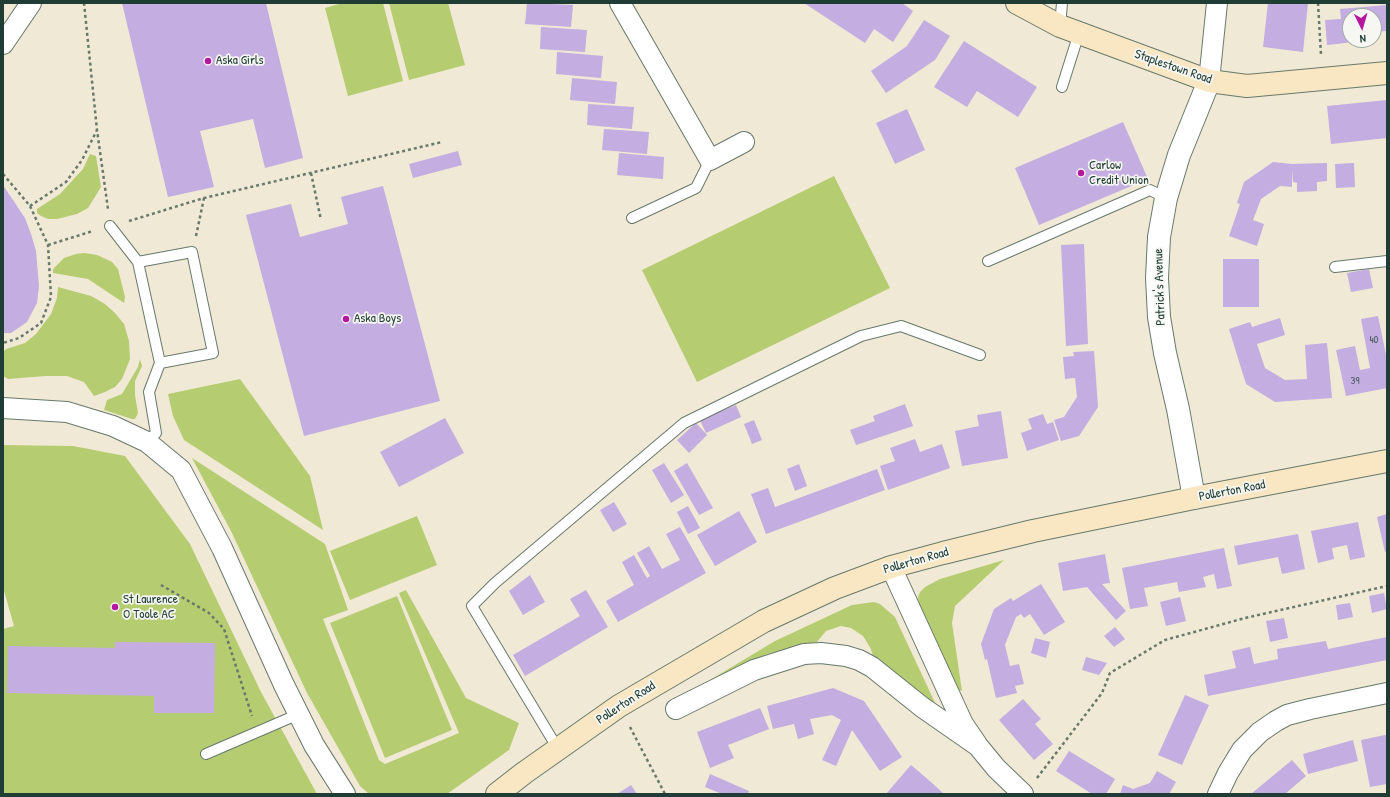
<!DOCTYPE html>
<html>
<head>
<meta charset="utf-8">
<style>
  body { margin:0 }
  #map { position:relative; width:1390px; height:797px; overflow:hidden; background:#f0e9d5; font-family:"Patrick Hand",sans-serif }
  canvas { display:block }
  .frame { position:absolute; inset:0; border:4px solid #1f3d34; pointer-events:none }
  .north { position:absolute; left:1342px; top:8px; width:40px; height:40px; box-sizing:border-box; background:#f6f6f2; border:1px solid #a0aca6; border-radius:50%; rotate:175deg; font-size:11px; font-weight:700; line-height:16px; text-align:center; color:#1f3d34 }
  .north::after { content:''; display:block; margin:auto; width:14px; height:18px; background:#b5179e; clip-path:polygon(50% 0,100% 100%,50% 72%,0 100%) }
</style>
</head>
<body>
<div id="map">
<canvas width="1390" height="797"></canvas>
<div class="frame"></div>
<div class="north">N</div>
</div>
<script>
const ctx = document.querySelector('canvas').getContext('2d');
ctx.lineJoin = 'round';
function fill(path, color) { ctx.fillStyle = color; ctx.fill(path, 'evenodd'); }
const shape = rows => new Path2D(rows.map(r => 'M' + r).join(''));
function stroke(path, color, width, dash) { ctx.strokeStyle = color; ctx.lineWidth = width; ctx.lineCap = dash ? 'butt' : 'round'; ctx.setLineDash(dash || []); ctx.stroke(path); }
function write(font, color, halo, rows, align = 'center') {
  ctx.font = font + ' "Patrick Hand",sans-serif'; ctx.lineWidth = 3.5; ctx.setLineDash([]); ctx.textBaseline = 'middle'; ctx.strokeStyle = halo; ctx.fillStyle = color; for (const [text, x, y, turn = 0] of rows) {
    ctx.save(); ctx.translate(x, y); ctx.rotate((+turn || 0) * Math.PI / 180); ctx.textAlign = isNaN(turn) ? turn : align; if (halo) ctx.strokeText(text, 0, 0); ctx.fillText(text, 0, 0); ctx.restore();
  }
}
fill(shape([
  [343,3,383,3,403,81,348,96,325,8],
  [389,3,448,3,465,65,409,80],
  [90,154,96,156,101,187,88,208,77,214,57,219,48,219,41,216,37,213,37,209,60,194,83,169],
  [834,176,890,288,697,382,642,270],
  [84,253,97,255,108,260,112,262,118,269,125,297,124,303,88,279,53,273,53,270,54,268,64,258,76,254],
  [58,287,91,296,105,304,115,313,124,324,129,341,130,359,122,379,115,387,105,392,94,396,84,382,67,376,46,376,8,379,3,376,3,352,6,349,25,343,36,334,51,314,57,298],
  [140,359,142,366,135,381,135,395,138,413,135,419,132,419,104,410,107,400,122,394,138,367],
  [240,379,310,476,323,530,184,440,173,416,168,394],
  [3,445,73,446,125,456,190,544,261,692,317,794,3,794,3,629,14,626,3,587],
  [192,458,325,544,348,610,323,619,379,760,385,764,459,733,399,593,406,590,466,698,519,723,509,750,447,794,369,794,360,786,307,693,231,531],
  [417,516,437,565,350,600,330,551],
  [1004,560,955,606,952,623,962,691,955,689,919,611,918,597,920,592,925,587,940,579],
  [397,596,452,730,385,758,330,623],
  [874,602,880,604,895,617,936,705,874,660,871,649,863,636,851,628,841,626,826,631,817,642,807,646,796,647,767,654,675,701,775,641,852,605]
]), '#b6cc71');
fill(shape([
  [122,3,266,3,303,158,265,168,253,119,200,131,214,187,168,197],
  [527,3,573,5,571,27,525,24],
  [804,3,902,3,913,11,893,42,874,29,865,43],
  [1268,3,1308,3,1303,52,1263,47],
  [1387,5,1387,31,1374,32,1374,16,1350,16,1350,40,1353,40,1354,42,1327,45,1325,20,1341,19,1340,9],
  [924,20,950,36,935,60,886,93,871,71,907,46],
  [541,27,587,30,585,52,540,49],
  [964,41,1037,87,1018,117,977,91,967,107,934,87],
  [557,52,603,56,601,78,556,74],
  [572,78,617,82,615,104,570,100],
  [1387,100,1387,138,1331,144,1327,106],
  [588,104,634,107,632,129,587,125],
  [907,109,925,150,895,164,876,123],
  [1123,122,1148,179,1039,225,1015,168],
  [604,129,649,132,647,154,602,150],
  [458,151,462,165,413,178,409,164],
  [619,153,664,157,663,179,617,175],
  [1273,162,1292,164,1327,163,1327,181,1317,182,1317,191,1297,192,1297,183,1293,182,1292,169,1292,187,1280,186,1261,199,1253,220,1264,224,1257,246,1229,236,1240,204,1237,203,1244,182],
  [1354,163,1355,187,1336,188,1335,164],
  [3,185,25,218,31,234,36,251,39,286,37,303,27,322,11,333,3,333],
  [383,186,440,401,304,436,246,215,291,204,300,237,348,224,341,197],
  [1084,244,1088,344,1066,346,1061,245],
  [1223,259,1259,259,1259,307,1223,307],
  [1369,269,1373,288,1351,292,1347,273],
  [1378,316,1387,360,1387,388,1346,396,1336,350,1355,346,1360,370,1370,368,1361,319],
  [1280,318,1285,335,1257,344,1265,368,1285,380,1307,379,1305,345,1327,343,1332,398,1275,402,1246,384,1229,329,1250,322,1252,327],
  [1094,351,1098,407,1079,436,1061,441,1054,420,1064,417,1077,397,1075,378,1065,379,1063,357,1074,356,1073,352],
  [905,404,913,426,856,445,850,430,875,421,873,416],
  [736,405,741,417,706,433,700,420],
  [1001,411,1008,458,962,466,955,431,979,426,977,415],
  [1043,414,1047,424,1053,422,1059,440,1027,451,1021,433,1032,429,1028,419],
  [445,418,464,453,399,487,380,452],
  [754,420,762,440,752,444,744,424],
  [696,423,707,435,689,453,677,440],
  [915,439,920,452,942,444,950,468,888,490,880,466,895,461,890,448],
  [664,463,684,495,671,503,652,470],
  [687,463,713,508,699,515,674,471],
  [799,464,807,486,795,491,787,469],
  [877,469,885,490,766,534,751,494,768,488,775,507],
  [614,502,627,524,613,532,600,510],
  [688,506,700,528,688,534,677,512],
  [739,511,757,542,715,566,697,535],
  [1387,514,1387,551,1385,552,1377,517],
  [1358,522,1365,557,1350,560,1347,545,1332,548,1334,559,1318,563,1311,531],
  [680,527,706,573,618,622,606,601,634,585,622,562,634,555,647,578,650,576,637,553,649,546,662,569,680,560,666,534],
  [1298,534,1305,569,1282,574,1278,557,1238,565,1234,546],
  [1224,548,1232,586,1217,589,1214,574,1203,577,1206,587,1179,592,1177,582,1144,588,1148,606,1130,609,1122,568],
  [1105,554,1110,583,1102,584,1126,611,1116,620,1087,587,1063,591,1058,563],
  [530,575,545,602,523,615,509,591],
  [1041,584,1065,622,1044,635,1030,614,1024,618,1021,614,1016,617,1005,645,1010,666,1019,664,1024,684,1015,686,1017,693,996,698,987,659,985,660,981,644,994,609,1011,598,1013,601],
  [586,590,608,627,525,676,513,655,580,616,570,599],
  [1384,593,1387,609,1372,613,1369,596],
  [1180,597,1186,621,1166,626,1160,602],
  [1350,603,1353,617,1338,620,1336,605],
  [1284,618,1288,638,1270,642,1266,621],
  [1115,627,1125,639,1114,647,1104,636],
  [1387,637,1387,660,1208,696,1204,675,1236,668,1232,651,1250,647,1254,664,1278,659,1277,649,1326,641,1328,649],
  [1035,638,1050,642,1046,658,1031,653],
  [115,642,215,643,214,713,154,713,154,696,7,693,8,646,115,648],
  [1086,657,1107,663,1099,675,1082,670],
  [833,688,864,701,902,757,880,771,852,730,836,766,822,760,841,720,832,715,810,719,814,734,798,739,794,724,773,729,767,706],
  [1185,695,1209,705,1182,765,1158,755],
  [1023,699,1041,719,1035,724,1053,744,1034,760,999,720],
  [760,708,769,729,728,745,734,758,710,768,697,732],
  [1385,735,1387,735,1387,784,1370,787,1361,740],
  [1353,740,1358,761,1308,774,1303,754],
  [1069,751,1115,779,1106,794,1092,794,1056,771],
  [1292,760,1306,776,1285,794,1251,794],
  [911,765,931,782,944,794,886,794],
  [1157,771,1176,782,1169,794,1120,794,1123,785,1133,789,1150,783],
  [710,774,749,791,748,794,722,794,705,787],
  [631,785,637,794,617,794]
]), '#c4ade0');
const service = shape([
  [1060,26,1062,3],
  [1062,87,1079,33],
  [632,218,696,188,710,160],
  [110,226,138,262],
  [988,261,1150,190,1166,198],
  [1335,267,1387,261],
  [147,442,156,433,149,392,160,363,138,262,192,252,213,353,160,363],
  [558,749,472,606,495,583,684,423,861,336,901,326,980,355],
  [206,754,299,714]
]);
const minor = shape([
  [620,3,710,160,744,142],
  [3,44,31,3],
  [1209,81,1217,3],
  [3,408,67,412,113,426,147,442,181,470,222,548,284,685,314,745,345,794],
  [891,567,963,724,978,746,996,768,1023,794],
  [676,709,754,670,804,654,821,653,846,656,859,660,872,667,922,707,978,746],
  [1218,794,1228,773,1242,750,1260,732,1276,721,1287,715,1310,709,1387,693]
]);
const tertiary = shape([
  [1194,498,1178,409,1165,353,1159,317,1157,278,1159,237,1166,198,1179,155,1209,81]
]);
const secondary = shape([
  [1017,3,1060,26,1209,81,1247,86,1387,73],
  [497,794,524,773,619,706,764,621,835,588,891,567,943,553,1033,531,1194,498,1387,461]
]);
stroke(service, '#68796c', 12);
stroke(minor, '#68796c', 22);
stroke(tertiary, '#68796c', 24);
stroke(secondary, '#68796c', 24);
stroke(shape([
  [84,3,97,130,108,209],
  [1318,3,1321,55],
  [311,173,321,220],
  [3,174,30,206,48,245,51,297,41,323,19,338,3,343],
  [30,206,66,182,82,160,97,130],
  [129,221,204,198,442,142],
  [196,236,204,198],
  [48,245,93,231],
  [161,585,209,613,224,629,252,716],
  [630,727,665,794],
  [1037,778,1102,693,1110,673,1165,640,1245,618,1387,586]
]), '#68796c', 2.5, [3, 3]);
stroke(service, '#fff', 10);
stroke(minor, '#fff', 20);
stroke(tertiary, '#fff', 22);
stroke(secondary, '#f9e7c3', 22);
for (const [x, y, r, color] of [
  [208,61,4,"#b5179e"],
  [1081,173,4,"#b5179e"],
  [346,319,4,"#b5179e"],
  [115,607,4,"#b5179e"]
]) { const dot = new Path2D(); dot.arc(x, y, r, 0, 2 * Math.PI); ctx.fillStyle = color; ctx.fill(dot); stroke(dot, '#f6f6f2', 1.5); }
write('11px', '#48595f', null, [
  ["40",1374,340],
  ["39",1355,381]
]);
write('13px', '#1f3d34', '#f6f6f2', [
  ["Aska Girls",216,61],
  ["Carlow",1089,166],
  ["Credit Union",1089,181],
  ["Aska Boys",354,319],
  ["St Laurence",123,600],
  ["O Toole AC",123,615]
], 'left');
write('13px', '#1f3d34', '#f6f6f2', [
  ["Staplestown Road",1173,67,19],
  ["Patrick's Avenue",1160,287,-92],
  ["Pollerton Road",1232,491,-11],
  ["Pollerton Road",916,561,-16],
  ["Pollerton Road",626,703,-33]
]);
</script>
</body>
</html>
